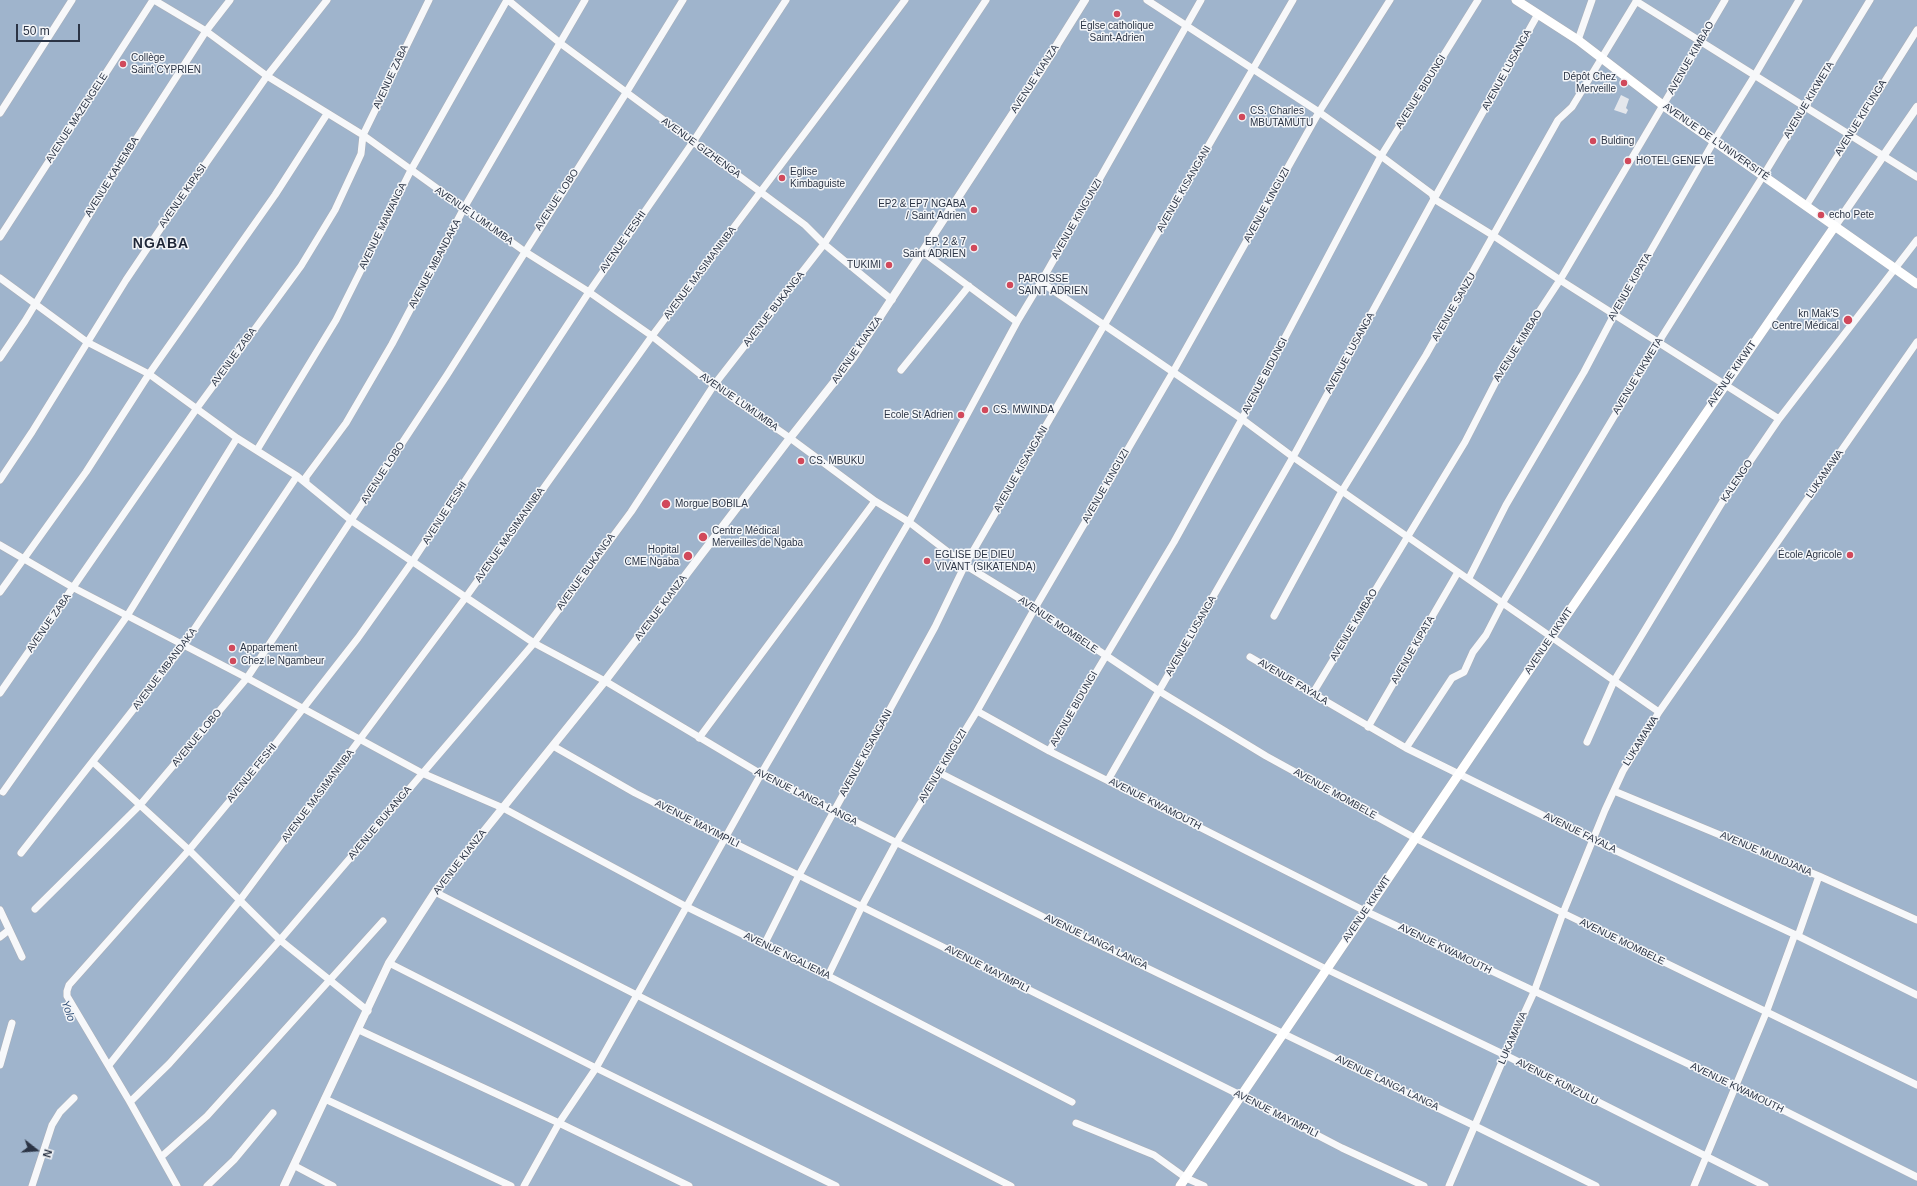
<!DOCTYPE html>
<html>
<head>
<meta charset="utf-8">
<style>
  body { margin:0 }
  #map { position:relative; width:1917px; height:1186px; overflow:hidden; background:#e4e7ec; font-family:Arial,sans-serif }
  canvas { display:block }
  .north { position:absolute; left:16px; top:1130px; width:40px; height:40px; -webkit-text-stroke:3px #f4f6f9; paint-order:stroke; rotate:107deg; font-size:11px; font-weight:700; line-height:16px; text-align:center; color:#2b3445 }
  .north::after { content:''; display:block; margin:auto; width:14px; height:18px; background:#2b3445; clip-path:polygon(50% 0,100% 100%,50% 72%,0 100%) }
  .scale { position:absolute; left:16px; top:24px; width:64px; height:18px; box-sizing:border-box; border:2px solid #2b3445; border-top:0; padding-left:5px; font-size:12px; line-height:14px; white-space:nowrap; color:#2b3445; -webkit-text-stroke:3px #f4f6f9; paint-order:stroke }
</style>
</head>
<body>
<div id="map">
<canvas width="1917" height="1186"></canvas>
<div class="north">N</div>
<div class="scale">50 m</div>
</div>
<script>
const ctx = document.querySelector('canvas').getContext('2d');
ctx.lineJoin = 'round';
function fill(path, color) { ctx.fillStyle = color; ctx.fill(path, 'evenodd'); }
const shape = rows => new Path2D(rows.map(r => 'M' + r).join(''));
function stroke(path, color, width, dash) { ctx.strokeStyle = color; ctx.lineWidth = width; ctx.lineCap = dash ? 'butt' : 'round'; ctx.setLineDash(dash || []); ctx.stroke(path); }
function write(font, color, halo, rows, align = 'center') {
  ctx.font = font + ' Arial,sans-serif'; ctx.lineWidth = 3; ctx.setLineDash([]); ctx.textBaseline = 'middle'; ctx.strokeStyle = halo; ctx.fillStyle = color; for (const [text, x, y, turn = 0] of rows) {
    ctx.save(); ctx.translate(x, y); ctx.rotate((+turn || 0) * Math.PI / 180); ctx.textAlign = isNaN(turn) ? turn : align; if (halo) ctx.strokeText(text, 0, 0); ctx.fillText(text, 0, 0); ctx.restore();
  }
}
fill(shape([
  [0,0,1917,0,1917,1186,0,1186],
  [1621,95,1629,99,1626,108,1628,110,1626,114,1614,110]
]), '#9fb4cc');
const minor = shape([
  [154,0,206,31,267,76,363,135,524,251,589,292,652,336,714,385,790,438,875,501,909,522,965,565,1035,608,1159,691,1266,756,1415,838,1563,913,1917,1085],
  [508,0,560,43,805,225,824,244,892,300],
  [1147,0,1319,112,1381,156,1432,194,1434,199,1494,236,1560,280,1779,419],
  [1636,1,1917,177],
  [1578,40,1592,0],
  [0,113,72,0],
  [1806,206,1917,30],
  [0,237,153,0],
  [924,253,1017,322],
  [0,278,87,342,149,374,237,438,297,476,352,521,534,643,605,681,761,774,1089,940,1475,1126,1596,1186],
  [1041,282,1242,419,1293,457,1659,712],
  [0,358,25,321,117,169,206,31,230,0],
  [901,370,969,286],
  [257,450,336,320,411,170,507,0],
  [0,480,32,432,126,280,167,219,267,76,327,0],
  [306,483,306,477,346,423,392,344,464,208,585,0],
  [0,545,74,588,247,678,422,773,503,808,687,907,828,976,1072,1102],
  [1469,578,1506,505,1584,372,1614,315,1714,141,1755,75,1799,0],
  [0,592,86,472,149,374,275,195,327,114],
  [1274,616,1342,491,1426,355,1558,120,1572,107,1637,0],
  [1250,657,1406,748,1593,840,1798,936,1917,995],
  [0,693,197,408,301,266,335,210,361,154,363,135,429,0],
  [1313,693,1465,442,1506,362,1560,280,1725,0],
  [977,711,1049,751,1365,911,1735,1086,1917,1177],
  [1368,727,1458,572],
  [699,738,875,501],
  [1587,742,1614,681,1723,501,1779,419,1917,240],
  [553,746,635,793,726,839,1240,1095,1342,1148,1424,1186],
  [1406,748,1452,678,1464,672,1473,652,1486,635,1503,602,1658,343,1763,176,1870,0],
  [1049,751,1174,542,1242,419,1381,156,1478,0],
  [93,762,189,850,280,940,368,1011],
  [940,773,1326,969,1505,1055,1765,1186],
  [1108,780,1293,457,1434,199,1538,14],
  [1614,791,1819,876,1917,920],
  [3,792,127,616,237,438],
  [21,853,183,646,297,476],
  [435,892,1011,1186],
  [35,909,140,805,247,678,447,375,626,93,683,0],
  [0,910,22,957],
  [1798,936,1819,876],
  [0,937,9,930],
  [764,945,799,875,935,627,965,565,1293,0],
  [389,963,596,1068,836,1186],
  [828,976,862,906,896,843,977,711,1035,608,1173,372,1319,112,1390,0],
  [359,1030,559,1123,689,1186],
  [0,1065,12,1023],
  [109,1065,240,900,466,597,652,336,905,0],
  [325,1099,511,1186],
  [130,1102,169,1064,280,940,534,643,631,512,714,385,824,244,986,0],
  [1076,1123,1154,1155,1186,1178,1204,1186],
  [161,1157,207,1116,383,921],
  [295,1166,333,1186],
  [32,1186,52,1125,60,1112,74,1098],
  [177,1186,130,1102,67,996,67,991,69,985,189,850,248,779,358,638,412,562,589,292,693,142,786,0],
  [207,1186,234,1160,273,1113],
  [524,1186,559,1123,596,1068,761,774,909,522,1017,322,1041,282,1201,0],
  [1449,1186,1505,1055,1534,992,1563,913,1605,810,1623,771,1659,712,1917,342],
  [1694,1186,1766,1013,1795,934]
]);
const tertiary = shape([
  [1835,226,1917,107],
  [284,1186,389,963,435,892,605,681,790,438,853,358,1040,72,1085,0]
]);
const secondary = shape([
  [1516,0,1578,40,1664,106,1917,284],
  [1180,1186,1551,638,1835,226]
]);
stroke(minor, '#a9aeb7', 8);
stroke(tertiary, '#a9aeb7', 9);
stroke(secondary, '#a9aeb7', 10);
stroke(minor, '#f7f8fa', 7);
stroke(tertiary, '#f7f8fa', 8);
stroke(secondary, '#fff', 9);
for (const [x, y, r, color] of [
  [1117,14,4,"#d1495b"],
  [123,64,4,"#d1495b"],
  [1624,83,4,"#d1495b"],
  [1242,117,4,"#d1495b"],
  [1593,141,4,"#d1495b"],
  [1628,161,4,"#d1495b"],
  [782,178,4,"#d1495b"],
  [974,210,4,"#d1495b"],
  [1821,215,4,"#d1495b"],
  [974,248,4,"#d1495b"],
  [889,265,4,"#d1495b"],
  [1010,285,4,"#d1495b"],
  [1848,320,5,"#d1495b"],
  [985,410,4,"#d1495b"],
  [961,415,4,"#d1495b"],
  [801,461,4,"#d1495b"],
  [666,504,5,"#d1495b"],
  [703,537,5,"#d1495b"],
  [1850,555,4,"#d1495b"],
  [688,556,5,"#d1495b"],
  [927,561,4,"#d1495b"],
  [232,648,4,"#d1495b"],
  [233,661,4,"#d1495b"]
]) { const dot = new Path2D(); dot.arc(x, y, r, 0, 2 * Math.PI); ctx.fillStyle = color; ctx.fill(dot); stroke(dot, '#f4f6f9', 1.5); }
write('10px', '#2b3445', '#f4f6f9', [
  ["Églse catholique",1117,26,"center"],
  ["Saint-Adrien",1117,38,"center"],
  ["Collège",131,58],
  ["Saint CYPRIEN",131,70],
  ["Dépôt Chez",1616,77,"right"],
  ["Merveille",1616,89,"right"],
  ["CS. Charles",1250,111],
  ["MBUTAMUTU",1250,123],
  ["Bulding",1601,141],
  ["HOTEL GENEVE",1636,161],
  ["Eglise",790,172],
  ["Kimbaguiste",790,184],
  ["EP2 & EP7 NGABA",966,204,"right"],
  ["/ Saint Adrien",966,216,"right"],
  ["echo Pete",1829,215],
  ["EP. 2 & 7",966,242,"right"],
  ["Saint ADRIEN",966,254,"right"],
  ["TUKIMI",881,265,"right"],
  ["PAROISSE",1018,279],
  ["SAINT ADRIEN",1018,291],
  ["kn Mak'S",1839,314,"right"],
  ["Centre Médical",1839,326,"right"],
  ["CS. MWINDA",993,410],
  ["Ecole St Adrien",953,415,"right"],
  ["CS. MBUKU",809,461],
  ["Morgue BOBILA",675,504],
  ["Centre Médical",712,531],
  ["Merveilles de Ngaba",712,543],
  ["Hopital",679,550,"right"],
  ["CME Ngaba",679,562,"right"],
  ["EGLISE DE DIEU",935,555],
  ["VIVANT (SIKATENDA)",935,567],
  ["École Agricole",1842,555,"right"],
  ["Appartement",240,648],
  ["Chez le Ngambeur",241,661]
], 'left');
write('10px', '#2b3445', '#f4f6f9', [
  ["AVENUE KIMBAO",1691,58,-60],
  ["AVENUE LUSANGA",1507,70,-61],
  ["AVENUE ZABA",391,77,-65],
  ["AVENUE KIANZA",1035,79,-57],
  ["AVENUE BIDUNGI",1421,92,-58],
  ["AVENUE KIKWETA",1809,100,-59],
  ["AVENUE MAZENGELE",77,118,-57],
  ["AVENUE KIFUNGA",1861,118,-58],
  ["AVENUE DE L’UNIVERSITÉ",1716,142,35],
  ["AVENUE GIZHENGA",701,148,36],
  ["AVENUE KAHEMBA",112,177,-58],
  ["AVENUE KISANGANI",1184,189,-60],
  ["AVENUE KIPASI",183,196,-55],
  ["AVENUE LOBO",557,200,-57],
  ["AVENUE KINGUZI",1267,205,-61],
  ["AVENUE LUMUMBA",474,216,35],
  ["AVENUE KINGUNZI",1077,219,-60],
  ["AVENUE MAWANGA",383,226,-64],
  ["AVENUE FESHI",623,242,-55],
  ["AVENUE MBANDAKA",435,264,-62],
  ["AVENUE MASIMANINBA",700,273,-53],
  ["AVENUE KIPATA",1630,287,-60],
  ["AVENUE SANZU",1454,307,-60],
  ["AVENUE BUKANGA",774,309,-52],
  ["AVENUE KIMBAO",1518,346,-58],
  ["AVENUE KIANZA",857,350,-55],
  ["AVENUE LUSANGA",1350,353,-61],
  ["AVENUE ZABA",234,357,-54],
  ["AVENUE KIKWIT",1732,374,-55],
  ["AVENUE BIDUNGI",1265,376,-62],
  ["AVENUE KIKWETA",1638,376,-59],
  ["AVENUE LUMUMBA",739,402,35],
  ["AVENUE KISANGANI",1021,469,-60],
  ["AVENUE LOBO",383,473,-57],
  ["LUKAMAWA",1825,474,-55],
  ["KALENGO",1737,481,-56],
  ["AVENUE KINGUZI",1106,486,-60],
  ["AVENUE FESHI",445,513,-57],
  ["AVENUE MASIMANINBA",510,535,-55],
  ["AVENUE BUKANGA",586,572,-54],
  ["AVENUE KIANZA",661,608,-53],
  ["AVENUE ZABA",49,623,-55],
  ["AVENUE MOMBELE",1058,625,34],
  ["AVENUE KIMBAO",1354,625,-59],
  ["AVENUE LUSANGA",1191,636,-60],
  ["AVENUE KIKWIT",1549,641,-56],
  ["AVENUE KIPATA",1413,650,-60],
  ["AVENUE MBANDAKA",165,669,-53],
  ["AVENUE FAYALA",1293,682,31],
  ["AVENUE BIDUNGI",1074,709,-60],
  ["AVENUE LOBO",197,738,-50],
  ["LUKAMAWA",1641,741,-58],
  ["AVENUE KISANGANI",866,753,-61],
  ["AVENUE KINGUZI",943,766,-59],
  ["AVENUE FESHI",252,773,-51],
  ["AVENUE MOMBELE",1335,794,29],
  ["AVENUE MASIMANINBA",318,796,-53],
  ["AVENUE LANGA LANGA",806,797,27],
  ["AVENUE KWAMOUTH",1155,804,27],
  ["AVENUE BUKANGA",380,823,-50],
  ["AVENUE MAYIMPILI",697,824,27],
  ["AVENUE FAYALA",1580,833,26],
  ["AVENUE MUNDJANA",1766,854,23],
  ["AVENUE KIANZA",460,862,-52],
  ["AVENUE KIKWIT",1367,909,-56],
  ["AVENUE LANGA LANGA",1096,942,26],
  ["AVENUE MOMBELE",1622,942,26],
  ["AVENUE KWAMOUTH",1445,949,26],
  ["AVENUE NGALIEMA",787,956,26],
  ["AVENUE MAYIMPILI",987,969,27],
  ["LUKAMAWA",1513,1038,-66],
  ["AVENUE KUNZULU",1557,1082,27],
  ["AVENUE LANGA LANGA",1387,1083,26],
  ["AVENUE KWAMOUTH",1737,1088,26],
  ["AVENUE MAYIMPILI",1276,1114,27]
]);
write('italic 11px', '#34527a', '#f4f6f9', [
  ["Yolo",68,1011,71]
]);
ctx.letterSpacing = '1px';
write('bold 14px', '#1d2536', '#f4f6f9', [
  ["NGABA",161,244]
]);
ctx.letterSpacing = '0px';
</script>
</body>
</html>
